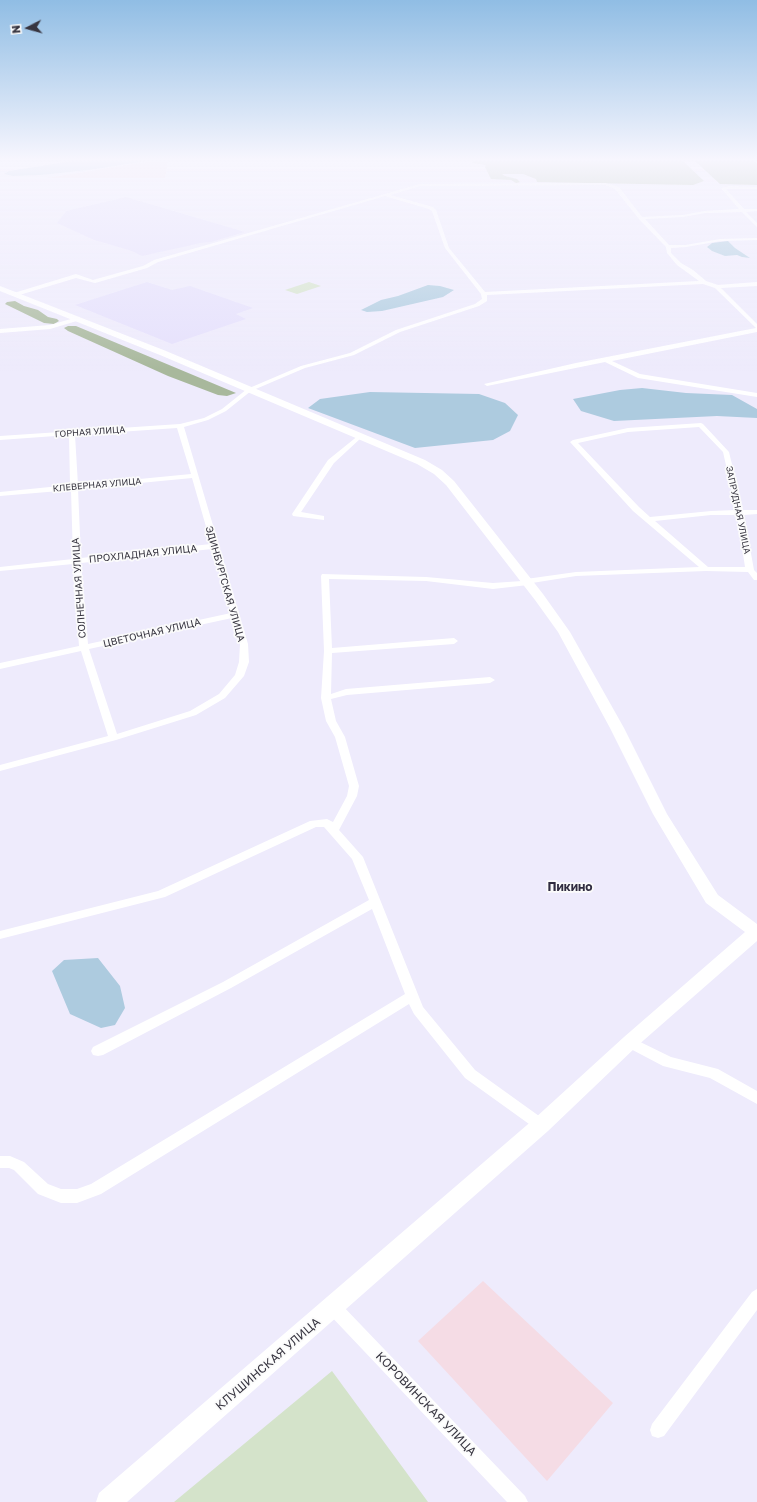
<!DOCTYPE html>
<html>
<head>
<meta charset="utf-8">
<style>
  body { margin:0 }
  #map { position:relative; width:757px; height:1502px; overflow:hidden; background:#eeebfc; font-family:"Golos Text",sans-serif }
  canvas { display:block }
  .north { position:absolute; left:8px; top:8px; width:40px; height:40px; -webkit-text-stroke:3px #fbfbfb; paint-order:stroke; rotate:264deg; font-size:11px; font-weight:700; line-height:16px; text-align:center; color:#373540 }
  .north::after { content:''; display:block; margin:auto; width:14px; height:18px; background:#373540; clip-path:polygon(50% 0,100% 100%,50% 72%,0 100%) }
</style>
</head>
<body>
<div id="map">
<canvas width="757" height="1502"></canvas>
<div class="north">N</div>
</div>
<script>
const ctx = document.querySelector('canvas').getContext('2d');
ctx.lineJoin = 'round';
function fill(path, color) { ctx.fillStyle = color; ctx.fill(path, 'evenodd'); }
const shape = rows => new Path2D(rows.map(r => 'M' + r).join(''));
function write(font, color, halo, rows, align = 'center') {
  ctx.font = font + ' "Golos Text",sans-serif'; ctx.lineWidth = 3.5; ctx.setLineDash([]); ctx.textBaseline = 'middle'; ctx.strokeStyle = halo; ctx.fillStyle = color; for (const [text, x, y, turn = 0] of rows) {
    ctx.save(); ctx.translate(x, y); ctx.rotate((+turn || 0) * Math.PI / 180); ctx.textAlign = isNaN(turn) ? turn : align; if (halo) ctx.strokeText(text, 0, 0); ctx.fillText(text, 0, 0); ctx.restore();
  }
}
fill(shape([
  [152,161,168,161,165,178,47,178],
  [483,1281,613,1403,547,1481,418,1341]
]), '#f5dce5');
fill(shape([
  [126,197,245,232,211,242,201,243,142,256,132,251,94,240,57,223,66,211],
  [147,282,172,290,190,286,253,308,236,314,246,319,172,344,75,305]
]), '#e5e0fc');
fill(shape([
  [309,282,321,286,297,294,285,290],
  [332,1371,428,1502,174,1502]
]), '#d4e3ca');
fill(shape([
  [473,161,683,161,704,181,693,185,537,182,536,179,523,174,502,174,505,176,517,179,520,182,516,183,511,180,491,179,485,167,486,165,472,163],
  [695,161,752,161,757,163,757,185,720,184],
  [15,301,24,306,38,310,48,317,57,319,59,321,54,324,44,323,5,304,7,302],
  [68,326,76,326,236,393,227,396,218,395,168,376,68,331,64,328]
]), '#a8b89c');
fill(shape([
  [73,161,146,161,89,170,41,175,13,176,4,174,9,171],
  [728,241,735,248,750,258,742,257,737,255,725,256,712,251,707,247,712,243],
  [428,285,440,286,454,290,443,297,382,311,367,312,361,310,381,300,398,296],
  [642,388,686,393,732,395,757,409,757,418,717,416,614,421,581,411,573,399,620,390],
  [370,392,479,394,505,403,518,415,510,431,493,440,415,448,308,408,320,399],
  [98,958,120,986,125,1008,115,1025,101,1028,70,1014,52,971,64,960]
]), '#adcbdf');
fill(shape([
  [605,183,619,187,642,217,683,215,705,211,739,209,721,188,729,186,757,187,757,189,726,189,744,209,757,209,757,211,746,212,757,223,757,227,742,212,705,213,683,217,645,219,669,245,686,245,720,239,757,238,757,240,720,241,686,247,671,248,671,253,681,263,693,270,706,281,718,285,757,282,757,286,721,288,757,324,757,332,612,361,640,374,757,393,757,397,638,378,605,362,487,386,484,384,576,363,756,328,715,288,703,284,487,295,487,301,479,306,400,332,354,355,305,368,251,391,226,411,208,420,184,427,248,644,249,662,244,676,225,698,196,715,116,740,0,771,0,765,108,736,81,651,0,669,0,663,79,646,73,564,0,571,0,567,73,559,71,490,0,496,0,492,70,485,69,435,0,440,0,436,180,424,204,418,222,409,247,389,301,366,350,353,396,330,475,304,482,299,481,294,445,248,432,211,429,209,385,196,158,262,147,268,95,283,76,278,16,296,14,295,14,293,76,274,93,280,143,266,154,260,420,184,605,183],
  [605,185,615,189,639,219,666,247,667,253,677,265,699,281,485,292,449,248,436,210,433,207,390,195,420,186,605,185],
  [177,428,191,474,78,485,75,435,177,428],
  [192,478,211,544,81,558,78,489,192,478],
  [212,549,231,613,88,644,81,563,212,549],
  [232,618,240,644,239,662,235,675,219,694,190,711,117,734,89,649,232,618],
  [78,317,81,319,80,320,50,329,0,333,0,329,50,325,78,317],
  [701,423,703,424,729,452,743,510,757,510,757,514,744,515,754,570,757,573,757,580,754,580,748,572,706,571,576,576,532,583,528,585,493,589,426,581,329,579,332,648,454,638,458,641,454,644,332,653,331,694,346,689,490,677,495,680,490,683,347,695,331,699,336,721,345,737,359,786,357,796,339,830,363,857,423,1007,475,1070,546,1121,548,1125,546,1129,541,1131,536,1129,465,1078,414,1014,409,1004,101,1194,77,1203,61,1203,38,1194,14,1170,9,1168,0,1168,0,1156,10,1156,24,1162,48,1184,61,1189,77,1189,91,1184,405,994,372,909,231,988,103,1055,98,1056,93,1055,91,1051,93,1047,223,982,369,900,352,859,324,827,316,827,165,897,0,939,0,931,158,891,310,821,327,819,333,822,347,796,349,786,335,737,326,721,321,698,324,651,321,576,322,574,426,577,493,583,522,581,526,579,576,572,699,567,633,511,570,442,573,440,628,428,701,423],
  [699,427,723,452,736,510,711,511,650,517,639,507,578,443,628,432,699,427],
  [711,515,737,515,745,567,708,567,655,521,711,515],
  [359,435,361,436,361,438,334,463,301,512,324,516,324,520,293,516,292,514,328,460,359,435],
  [630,1037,671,1057,718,1069,757,1091,757,1104,710,1078,663,1066,625,1046,624,1042,625,1038,630,1037],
  [757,1289,757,1310,664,1436,658,1438,652,1436,650,1430,652,1424,752,1292,757,1289],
  [333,1299,339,1302,525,1496,528,1502,507,1502,327,1312,325,1307,327,1302,333,1299]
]), '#fff');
fill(shape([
  [0,286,166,351,425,460,442,470,454,481,543,594,570,632,624,728,667,814,718,895,757,924,757,941,636,1047,548,1131,127,1502,96,1502,99,1493,534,1119,624,1037,745,932,706,903,653,814,610,728,558,632,535,600,446,485,434,474,417,464,160,355,0,291,0,286]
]), '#fff');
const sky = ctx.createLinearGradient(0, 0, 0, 371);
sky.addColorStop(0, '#90bde4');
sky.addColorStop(0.43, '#f7f6fe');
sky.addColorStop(1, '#f7f6fe00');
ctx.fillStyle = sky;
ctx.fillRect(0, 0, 757, 371);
write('9px', '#373540', '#fbfbfb', [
  ["ГОРНАЯ УЛИЦА",90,432,-4],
  ["КЛЕВЕРНАЯ УЛИЦА",97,485,-5],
  ["ЗАПРУДНАЯ УЛИЦА",738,510,78]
]);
write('10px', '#373540', '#fbfbfb', [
  ["ПРОХЛАДНАЯ УЛИЦА",143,554,-6],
  ["ЭДИНБУРГСКАЯ УЛИЦА",225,584,74],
  ["СОЛНЕЧНАЯ УЛИЦА",79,588,-94],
  ["ЦВЕТОЧНАЯ УЛИЦА",152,633,-13]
]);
write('bold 12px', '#312d41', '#fbfbfb', [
  ["Пикино",570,887]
]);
write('12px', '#373540', '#fbfbfb', [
  ["КЛУШИНСКАЯ УЛИЦА",268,1364,-41],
  ["КОРОВИНСКАЯ УЛИЦА",426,1404,46]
]);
</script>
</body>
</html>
